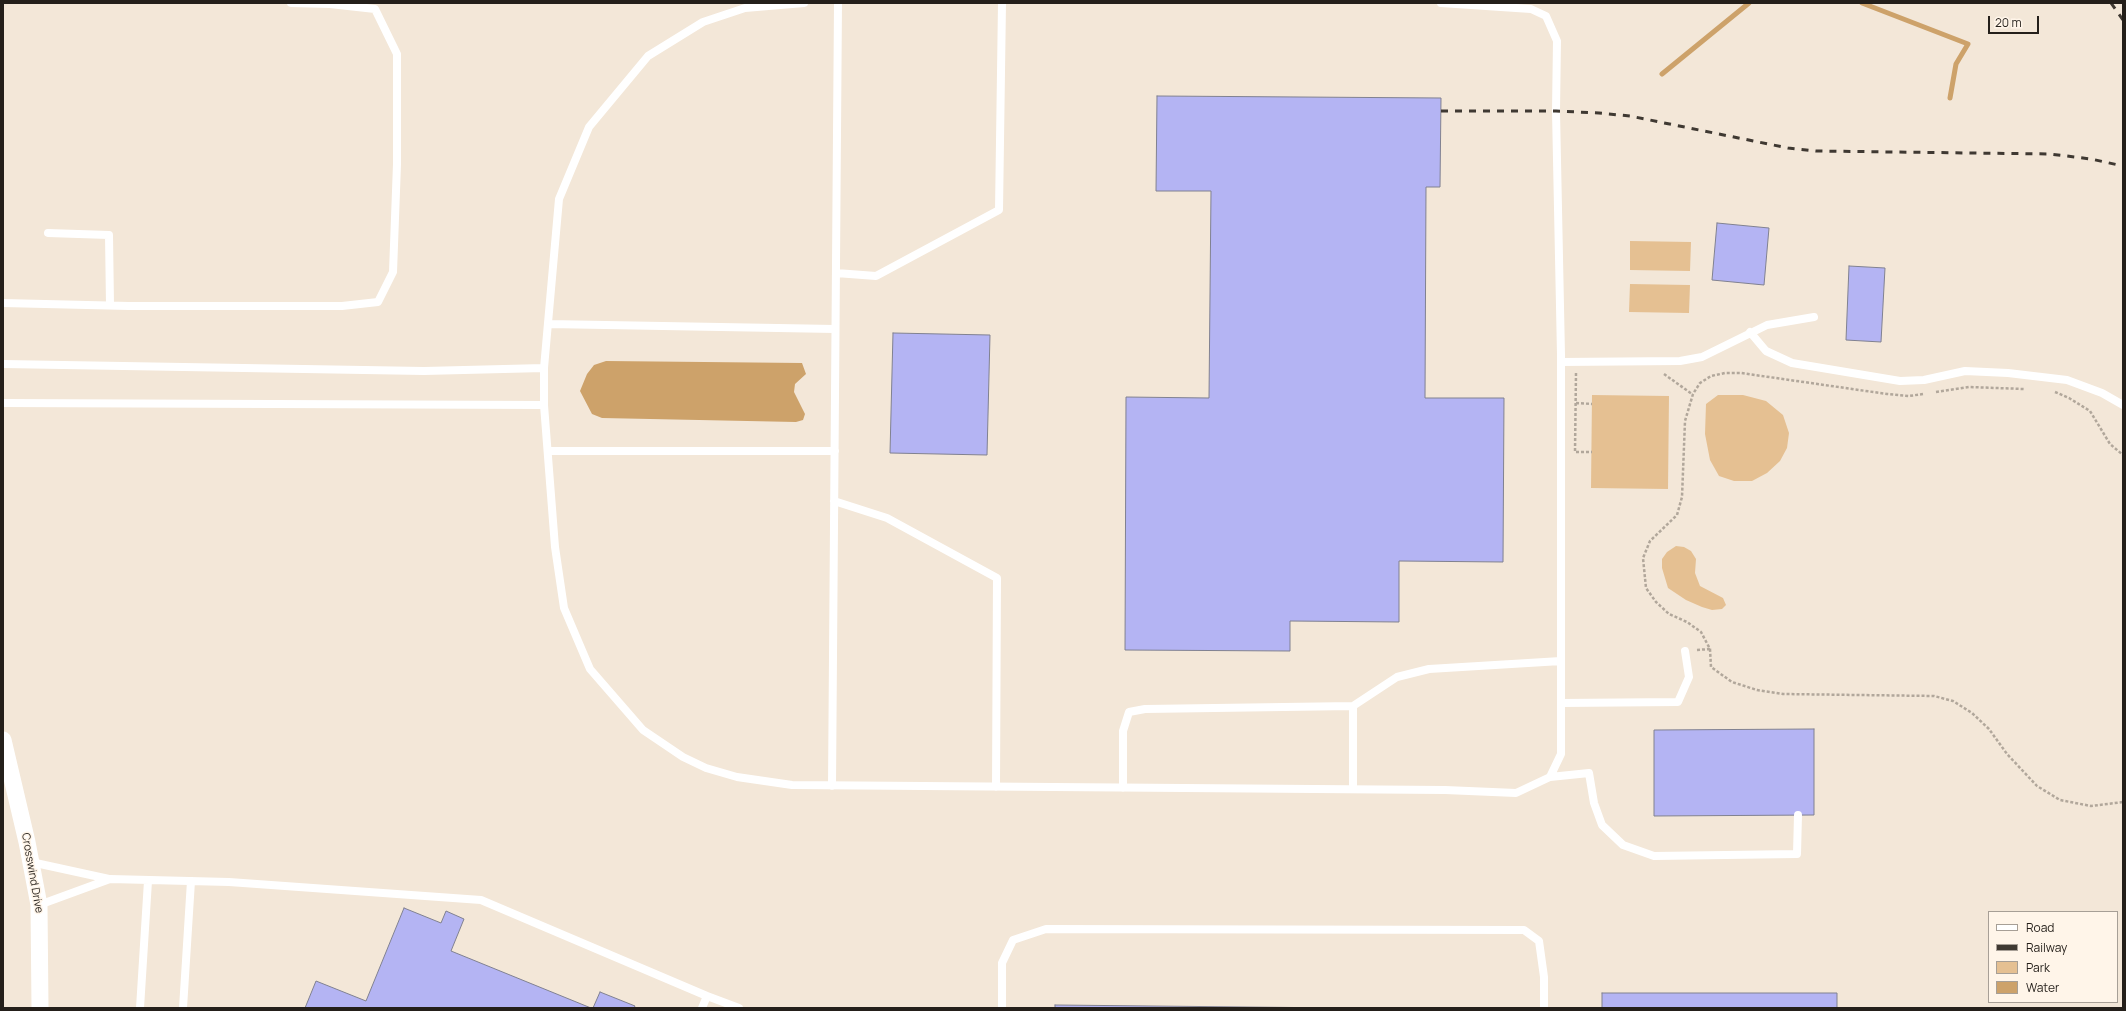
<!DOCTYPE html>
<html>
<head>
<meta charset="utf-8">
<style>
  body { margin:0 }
  #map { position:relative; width:2126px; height:1011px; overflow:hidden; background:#f3e7d8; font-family:Manrope,sans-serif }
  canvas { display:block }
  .frame { position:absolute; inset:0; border:4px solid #241f1a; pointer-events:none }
  .legend { position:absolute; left:1988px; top:911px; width:130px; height:92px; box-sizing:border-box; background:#fff5e9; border:1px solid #a79f96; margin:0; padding:5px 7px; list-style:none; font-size:12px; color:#241f1a }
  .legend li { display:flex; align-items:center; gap:8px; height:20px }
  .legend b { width:20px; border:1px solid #a79f96 }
  .scale { position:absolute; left:1988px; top:16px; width:51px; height:18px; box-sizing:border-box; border:2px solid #241f1a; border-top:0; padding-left:5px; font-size:12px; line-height:14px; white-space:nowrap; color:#241f1a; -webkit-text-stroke:3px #fff5e9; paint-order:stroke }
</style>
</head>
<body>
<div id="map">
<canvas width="2126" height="1011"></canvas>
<div class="frame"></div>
<ul class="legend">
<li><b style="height:5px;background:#fff"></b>Road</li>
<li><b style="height:5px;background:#3f3932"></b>Railway</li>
<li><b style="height:11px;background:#e5c092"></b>Park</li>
<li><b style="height:11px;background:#cda26a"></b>Water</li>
</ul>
<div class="scale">20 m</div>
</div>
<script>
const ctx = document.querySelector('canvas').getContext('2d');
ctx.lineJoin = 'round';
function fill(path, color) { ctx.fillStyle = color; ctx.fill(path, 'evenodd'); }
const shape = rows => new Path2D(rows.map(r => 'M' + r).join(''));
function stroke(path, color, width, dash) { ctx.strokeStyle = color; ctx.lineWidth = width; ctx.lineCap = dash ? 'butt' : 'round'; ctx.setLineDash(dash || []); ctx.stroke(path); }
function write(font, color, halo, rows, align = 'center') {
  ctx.font = font + ' Manrope,sans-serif'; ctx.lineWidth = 3; ctx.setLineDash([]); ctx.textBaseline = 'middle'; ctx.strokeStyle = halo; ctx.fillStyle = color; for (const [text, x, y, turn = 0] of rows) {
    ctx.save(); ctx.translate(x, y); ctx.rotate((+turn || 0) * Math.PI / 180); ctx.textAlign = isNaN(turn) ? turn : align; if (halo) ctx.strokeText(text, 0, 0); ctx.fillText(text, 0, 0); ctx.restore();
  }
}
fill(shape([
  [1630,241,1691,242,1690,271,1630,270],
  [1630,284,1690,285,1689,313,1629,312],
  [1592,395,1669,396,1668,489,1591,488],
  [1718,395,1743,395,1766,401,1783,415,1789,433,1787,448,1780,461,1767,473,1752,481,1734,481,1719,476,1710,460,1705,434,1706,404],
  [1676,546,1684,547,1691,551,1696,559,1695,573,1700,586,1723,598,1726,605,1722,609,1712,610,1702,607,1686,600,1668,588,1662,568,1662,559,1667,552]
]), '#e5c092');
fill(shape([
  [606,361,802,363,806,374,795,384,794,392,805,414,803,420,796,422,602,418,592,414,580,391,587,374,594,365]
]), '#cda26a');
stroke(shape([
  [1862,3,1968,44,1956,64,1950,98],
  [1662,74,1749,3]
]), '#cda26a', 5);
const building = shape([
  [1157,96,1441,98,1440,187,1426,187,1425,398,1504,398,1503,562,1399,561,1399,622,1290,621,1290,651,1125,650,1126,397,1209,398,1211,191,1156,191,1157,96],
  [1717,223,1769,228,1764,285,1712,280,1717,223],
  [1849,266,1885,268,1881,342,1846,340,1849,266],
  [893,333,990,335,987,455,890,453,893,333],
  [1814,729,1814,815,1654,816,1654,730,1814,729],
  [404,908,441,923,446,911,464,919,451,951,591,1008,305,1008,316,981,366,1001,404,908],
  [600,992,635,1006,634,1008,593,1008,600,992],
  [1602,993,1837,993,1837,1008,1602,1008,1602,993],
  [1055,1005,1342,1008,1055,1008,1055,1005]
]);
fill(building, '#b4b4f3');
stroke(building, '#808190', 1);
stroke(shape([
  [1576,373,1575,452,1592,452],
  [1664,374,1692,394],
  [1936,392,1969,387,2024,389],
  [2055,392,2069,398,2090,411,2110,444,2123,455],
  [1923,394,1909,396,1887,394,1741,373,1725,373,1711,376,1700,383,1693,394,1685,421,1682,497,1677,515,1650,541,1643,558,1646,588,1656,602,1669,614,1687,622,1701,632,1710,649,1711,667,1732,682,1757,690,1783,694,1934,696,1953,701,1972,713,1989,729,2007,754,2037,786,2060,800,2091,806,2123,802],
  [1576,403,1592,404],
  [1697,650,1710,649]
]), '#b1a79b', 2.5, [3, 2]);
stroke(shape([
  [804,3,745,8,703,22,648,56,589,127,559,199,544,368,544,405,555,547,564,608,590,669,643,730,683,757,706,768,737,777,792,785,1445,790,1516,793,1550,777,1561,754,1561,355,1556,111,1557,41,1546,16,1531,9,1441,3],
  [48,233,109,235,110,305],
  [836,273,876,276,999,210,1002,3],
  [3,303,129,306,342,306,378,302,393,272,397,164,397,54,375,9,330,4,291,3],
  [548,324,835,329],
  [1750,332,1766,351,1792,363,1900,381,1924,380,1965,371,2008,373,2067,380,2102,393,2123,405],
  [1561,362,1680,361,1702,357,1767,325,1814,317],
  [3,364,424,371,544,368],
  [3,403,544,405],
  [548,451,835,451],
  [834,501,887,518,997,578,996,787],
  [1561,703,1678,702,1689,677,1685,651],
  [1353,706,1353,789],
  [1550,777,1589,773,1594,803,1602,825,1623,845,1654,856,1797,854,1798,815],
  [832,786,838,3],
  [1123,788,1123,731,1129,712,1145,709,1353,706,1397,677,1429,669,1561,661],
  [31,862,109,879],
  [39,905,110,879,229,882,481,900,707,996,702,1008],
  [707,996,739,1008],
  [140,1008,148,881],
  [183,1008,191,881],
  [1002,1008,1002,963,1013,940,1046,929,1524,930,1539,941,1544,977,1544,1008]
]), '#fff', 8);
stroke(shape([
  [3,740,27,842,39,905,40,1008]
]), '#fff', 17);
stroke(shape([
  [2111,3,2123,20],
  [1441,111,1556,111,1599,113,1630,116,1788,148,1816,151,2050,154,2091,159,2123,166]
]), '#3f3932', 3, [7, 7]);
write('11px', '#241f1a', '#fff5e9', [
  ["Crosswind Drive",32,873,80]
]);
</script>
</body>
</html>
